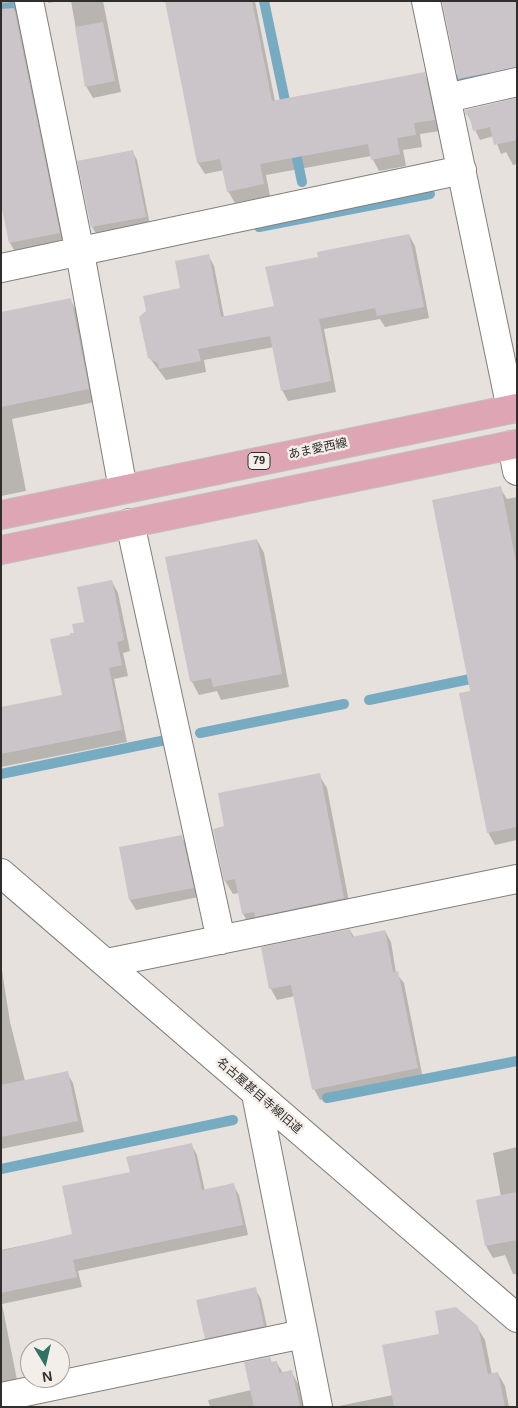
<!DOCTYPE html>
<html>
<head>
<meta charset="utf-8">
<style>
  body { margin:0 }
  #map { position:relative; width:518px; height:1408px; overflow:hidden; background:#e6e1dc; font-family:Helvetica,sans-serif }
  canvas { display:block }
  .frame { position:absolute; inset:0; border:2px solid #302e2c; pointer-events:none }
  .north { position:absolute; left:20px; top:1338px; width:50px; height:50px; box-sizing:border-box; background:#f3eee9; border:1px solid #a5a19d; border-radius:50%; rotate:171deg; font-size:14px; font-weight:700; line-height:20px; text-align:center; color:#302e2c }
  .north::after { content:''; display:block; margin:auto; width:18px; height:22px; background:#307364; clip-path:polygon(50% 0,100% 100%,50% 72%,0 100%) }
</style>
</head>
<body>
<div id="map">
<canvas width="518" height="1408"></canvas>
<div class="frame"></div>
<div class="north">N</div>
</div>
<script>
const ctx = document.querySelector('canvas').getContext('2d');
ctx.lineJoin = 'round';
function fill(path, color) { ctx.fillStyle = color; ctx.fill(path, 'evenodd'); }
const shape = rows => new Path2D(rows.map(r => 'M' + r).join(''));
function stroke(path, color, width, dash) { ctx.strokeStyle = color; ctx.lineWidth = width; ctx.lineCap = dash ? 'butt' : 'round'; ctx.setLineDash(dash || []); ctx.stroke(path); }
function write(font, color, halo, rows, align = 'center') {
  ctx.font = font + ' Helvetica,"Noto Sans JP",sans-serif'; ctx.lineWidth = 5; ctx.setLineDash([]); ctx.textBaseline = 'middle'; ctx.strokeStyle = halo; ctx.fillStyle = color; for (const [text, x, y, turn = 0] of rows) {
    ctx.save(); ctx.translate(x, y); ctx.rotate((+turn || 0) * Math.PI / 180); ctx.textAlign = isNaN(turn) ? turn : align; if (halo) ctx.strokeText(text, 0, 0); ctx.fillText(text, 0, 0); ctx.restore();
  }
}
fill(shape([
  [1,1,25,1,66,245,17,255,10,243,1,199],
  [46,1,60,1,49,3],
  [71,1,103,1,121,92,93,98,86,86],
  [167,1,255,1,275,101,424,74,431,85,440,131,420,134,422,147,403,150,406,166,379,171,371,156,266,175,270,196,235,203,228,191,224,170,205,174,198,163],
  [517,1,517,76,465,88,459,79,444,4],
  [517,98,517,164,513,165,506,152,501,154,494,136,480,140,466,111],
  [132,151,137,160,150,225,97,235,92,227],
  [409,235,415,246,429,318,385,327,380,319,324,329,336,392,288,401,282,390,274,347,204,360,206,372,166,380,149,357,182,289,208,255,214,266,224,317,275,307,319,258],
  [70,299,77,312,95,402,12,419,26,491,1,496,1,313],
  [500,488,507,499,517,497,517,840,495,845,488,832,472,692],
  [257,540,264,553,289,687,221,700,217,691,199,695,192,682,167,558],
  [112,582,118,593,130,651,123,653,128,676,114,679,127,742,1,767,1,708,64,696,85,623],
  [319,775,327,788,351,912,251,927,243,914,239,893,233,894,225,881,214,830,226,827],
  [181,836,187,846,198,897,136,910,130,900],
  [350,930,354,937,385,931,391,942,396,973,404,983,423,1079,320,1100,314,1089,295,996,277,1000,271,989,263,948],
  [1,964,10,1022,25,1081,67,1073,73,1083,84,1132,1,1149],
  [191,1144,197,1155,205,1191,233,1185,239,1195,248,1235,78,1271,82,1287,2,1304,18,1385,1,1388,1,1250,73,1235,131,1173],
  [517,1147,517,1274,513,1274,505,1255,493,1258,486,1246,501,1197,493,1153],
  [255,1289,261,1299,269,1336,211,1348,206,1338],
  [477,1327,485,1340,492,1375,498,1374,505,1386,509,1407,334,1407,393,1395],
  [270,1358,272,1363,276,1362,283,1373,291,1371,298,1384,303,1407,210,1407,208,1400,251,1390]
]), '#0003');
stroke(shape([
  [264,1,287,110],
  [1,9,12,7],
  [506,70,517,67],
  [454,81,486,74],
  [294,144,302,182],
  [259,227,430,194],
  [369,700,480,677],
  [200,733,344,704],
  [1,774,161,741],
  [327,1098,517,1061],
  [1,1169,233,1120]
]), '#77abc1', 10);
fill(shape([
  [165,1,252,1,272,101,425,72,435,120,414,123,416,135,397,138,400,154,371,160,368,144,260,164,264,184,227,192,220,159,197,163],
  [442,1,517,1,517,67,458,79],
  [14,8,60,233,9,243,1,204,1,9],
  [103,22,115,81,85,87,75,27],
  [517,98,517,140,494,145,490,127,473,131,469,114,466,115,465,110],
  [133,150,146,217,91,227,77,161],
  [409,234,424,307,377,316,375,308,319,319,331,381,281,391,270,336,198,349,201,361,159,369,158,363,148,358,139,317,146,311,143,296,180,288,175,261,209,254,221,317,274,306,265,267,318,257,317,252],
  [71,298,89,389,1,407,1,312],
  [501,486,517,567,517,827,487,833,459,693,470,691,432,500],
  [257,539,282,674,213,687,211,678,190,682,165,557],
  [112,580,124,640,117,642,122,665,109,668,122,730,1,754,1,707,62,695,50,639,70,635,70,633,74,633,72,624,84,622,77,587],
  [320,773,344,898,255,917,254,912,242,914,235,879,224,881,213,829,224,826,218,793],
  [182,835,194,888,129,900,119,847],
  [350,929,352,937,385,930,393,972,398,971,418,1068,312,1090,291,985,269,989,261,947],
  [68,1071,78,1121,1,1137,1,1085],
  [192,1143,202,1190,234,1183,243,1225,73,1260,77,1277,1,1293,1,1251,72,1234,62,1186,130,1172,126,1157],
  [517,1192,517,1240,485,1246,476,1200],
  [256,1287,264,1326,205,1339,196,1300],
  [456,1307,478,1326,488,1374,498,1372,505,1407,394,1407,382,1345,439,1334,435,1311],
  [270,1357,271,1362,277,1361,279,1373,292,1370,300,1407,254,1407,244,1362]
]), '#cbc5ca');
const minor = shape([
  [29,1,80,253,123,489],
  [426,1,511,409],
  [447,98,517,82],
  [1,268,462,170],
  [512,445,517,471],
  [130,523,221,940],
  [1,873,517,1318],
  [107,963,517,879],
  [256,1094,318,1407],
  [1,1397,303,1334]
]);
const major = shape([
  [1,515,517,408],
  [1,550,517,444]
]);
stroke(minor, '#837f7a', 30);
stroke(major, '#c1c0c0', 30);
stroke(minor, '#fff', 28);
stroke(major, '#dea6b5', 28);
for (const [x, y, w] of [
  [259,461,22]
]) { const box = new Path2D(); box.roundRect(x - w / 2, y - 8.5, w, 17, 4); ctx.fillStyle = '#f3eee9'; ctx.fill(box); stroke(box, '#302e2c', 1); }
write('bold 11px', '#302e2c', null, [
  ["79",259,461]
]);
write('12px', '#302e2c', '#f3eee9', [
  ["あま愛西線",318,449,-12],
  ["名古屋甚目寺線旧道",259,1096,41]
]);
</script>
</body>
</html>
